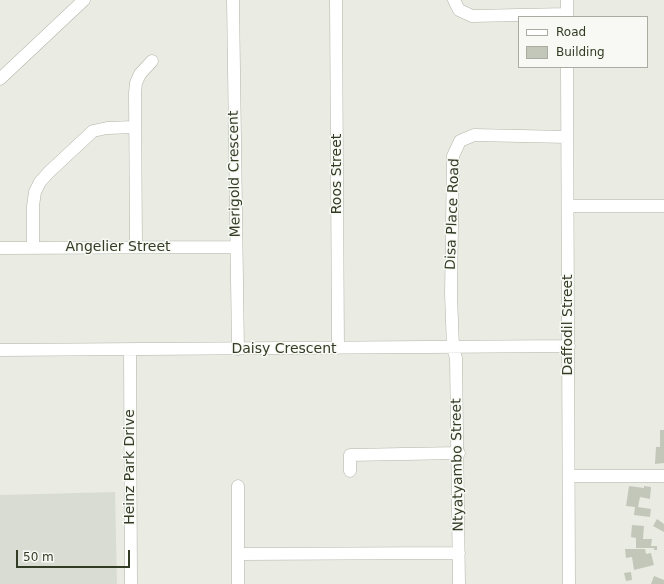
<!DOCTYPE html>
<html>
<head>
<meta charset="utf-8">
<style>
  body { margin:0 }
  #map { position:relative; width:664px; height:584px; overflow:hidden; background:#eaece4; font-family:"DejaVu Sans",sans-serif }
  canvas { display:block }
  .legend { position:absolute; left:518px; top:16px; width:130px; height:52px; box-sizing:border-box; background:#f8f9f4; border:1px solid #a9ada1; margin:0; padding:5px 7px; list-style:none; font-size:12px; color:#323c25 }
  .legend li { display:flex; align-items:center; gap:8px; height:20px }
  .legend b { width:20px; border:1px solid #a9ada1 }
  .scale { position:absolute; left:16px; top:550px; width:114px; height:18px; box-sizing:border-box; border:2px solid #323c25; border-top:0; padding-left:5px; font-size:12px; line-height:14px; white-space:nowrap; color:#323c25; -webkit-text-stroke:3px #f8f9f4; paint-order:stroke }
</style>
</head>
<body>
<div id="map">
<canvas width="664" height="584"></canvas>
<ul class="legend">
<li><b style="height:5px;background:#fff"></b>Road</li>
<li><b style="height:11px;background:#c2c7b9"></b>Building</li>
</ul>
<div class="scale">50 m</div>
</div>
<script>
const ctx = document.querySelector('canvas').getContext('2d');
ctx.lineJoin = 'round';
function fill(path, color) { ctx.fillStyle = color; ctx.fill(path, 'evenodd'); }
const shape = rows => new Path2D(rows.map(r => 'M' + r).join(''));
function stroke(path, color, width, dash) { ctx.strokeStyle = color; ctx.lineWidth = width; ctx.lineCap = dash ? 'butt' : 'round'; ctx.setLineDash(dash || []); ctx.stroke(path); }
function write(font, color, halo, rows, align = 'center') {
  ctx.font = font + ' "DejaVu Sans",sans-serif'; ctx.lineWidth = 3; ctx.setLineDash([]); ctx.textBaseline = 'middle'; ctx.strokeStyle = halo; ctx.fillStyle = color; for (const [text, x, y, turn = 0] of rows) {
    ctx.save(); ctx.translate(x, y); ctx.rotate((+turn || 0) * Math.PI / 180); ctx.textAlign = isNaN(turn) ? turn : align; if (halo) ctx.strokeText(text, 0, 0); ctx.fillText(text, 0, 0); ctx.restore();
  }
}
fill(shape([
  [115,492,117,584,0,584,0,495]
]), '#d9dcd2');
fill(shape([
  [660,430,664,430,664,463,655,464,656,447,660,447],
  [629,486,644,488,644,486,651,487,650,499,640,497,638,507,651,509,650,517,634,515,635,507,626,506],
  [657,519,664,524,664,532,653,526],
  [632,525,644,526,643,539,652,539,651,546,657,546,657,550,654,550,654,548,636,548,636,538,631,537],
  [625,549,645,549,646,554,651,553,654,565,634,570,632,557,626,558],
  [631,572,632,580,626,581,624,573],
  [654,576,664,580,664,584,651,584]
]), '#c2c7b9');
const minor = shape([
  [233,0,238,349],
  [336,0,338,348],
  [454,0,459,10,472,16,567,14],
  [567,0,567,17],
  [567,67,569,584],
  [0,79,84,0],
  [568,206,664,206],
  [136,246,135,93,136,83,140,74,152,61],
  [0,248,236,247],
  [33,248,33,206,35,192,40,182,48,173,93,131,107,128,135,127],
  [0,350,569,346],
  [130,350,131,584],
  [350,471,350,455,459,453],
  [569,476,664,476],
  [238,486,238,584],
  [238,554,459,553],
  [459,584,456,358,453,348,451,294,453,156,460,141,474,135,567,137]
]);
stroke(minor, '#afb4a7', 13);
stroke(minor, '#fff', 12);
write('14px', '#323c25', '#f8f9f4', [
  ["Merigold Crescent",235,174,-91],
  ["Roos Street",337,174,-90],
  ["Disa Place Road",453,214,-88],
  ["Angelier Street",118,247],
  ["Daffodil Street",568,325,-90],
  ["Daisy Crescent",284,349],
  ["Ntyatyambo Street",458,465,-91],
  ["Heinz Park Drive",130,467,-90]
]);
</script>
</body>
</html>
